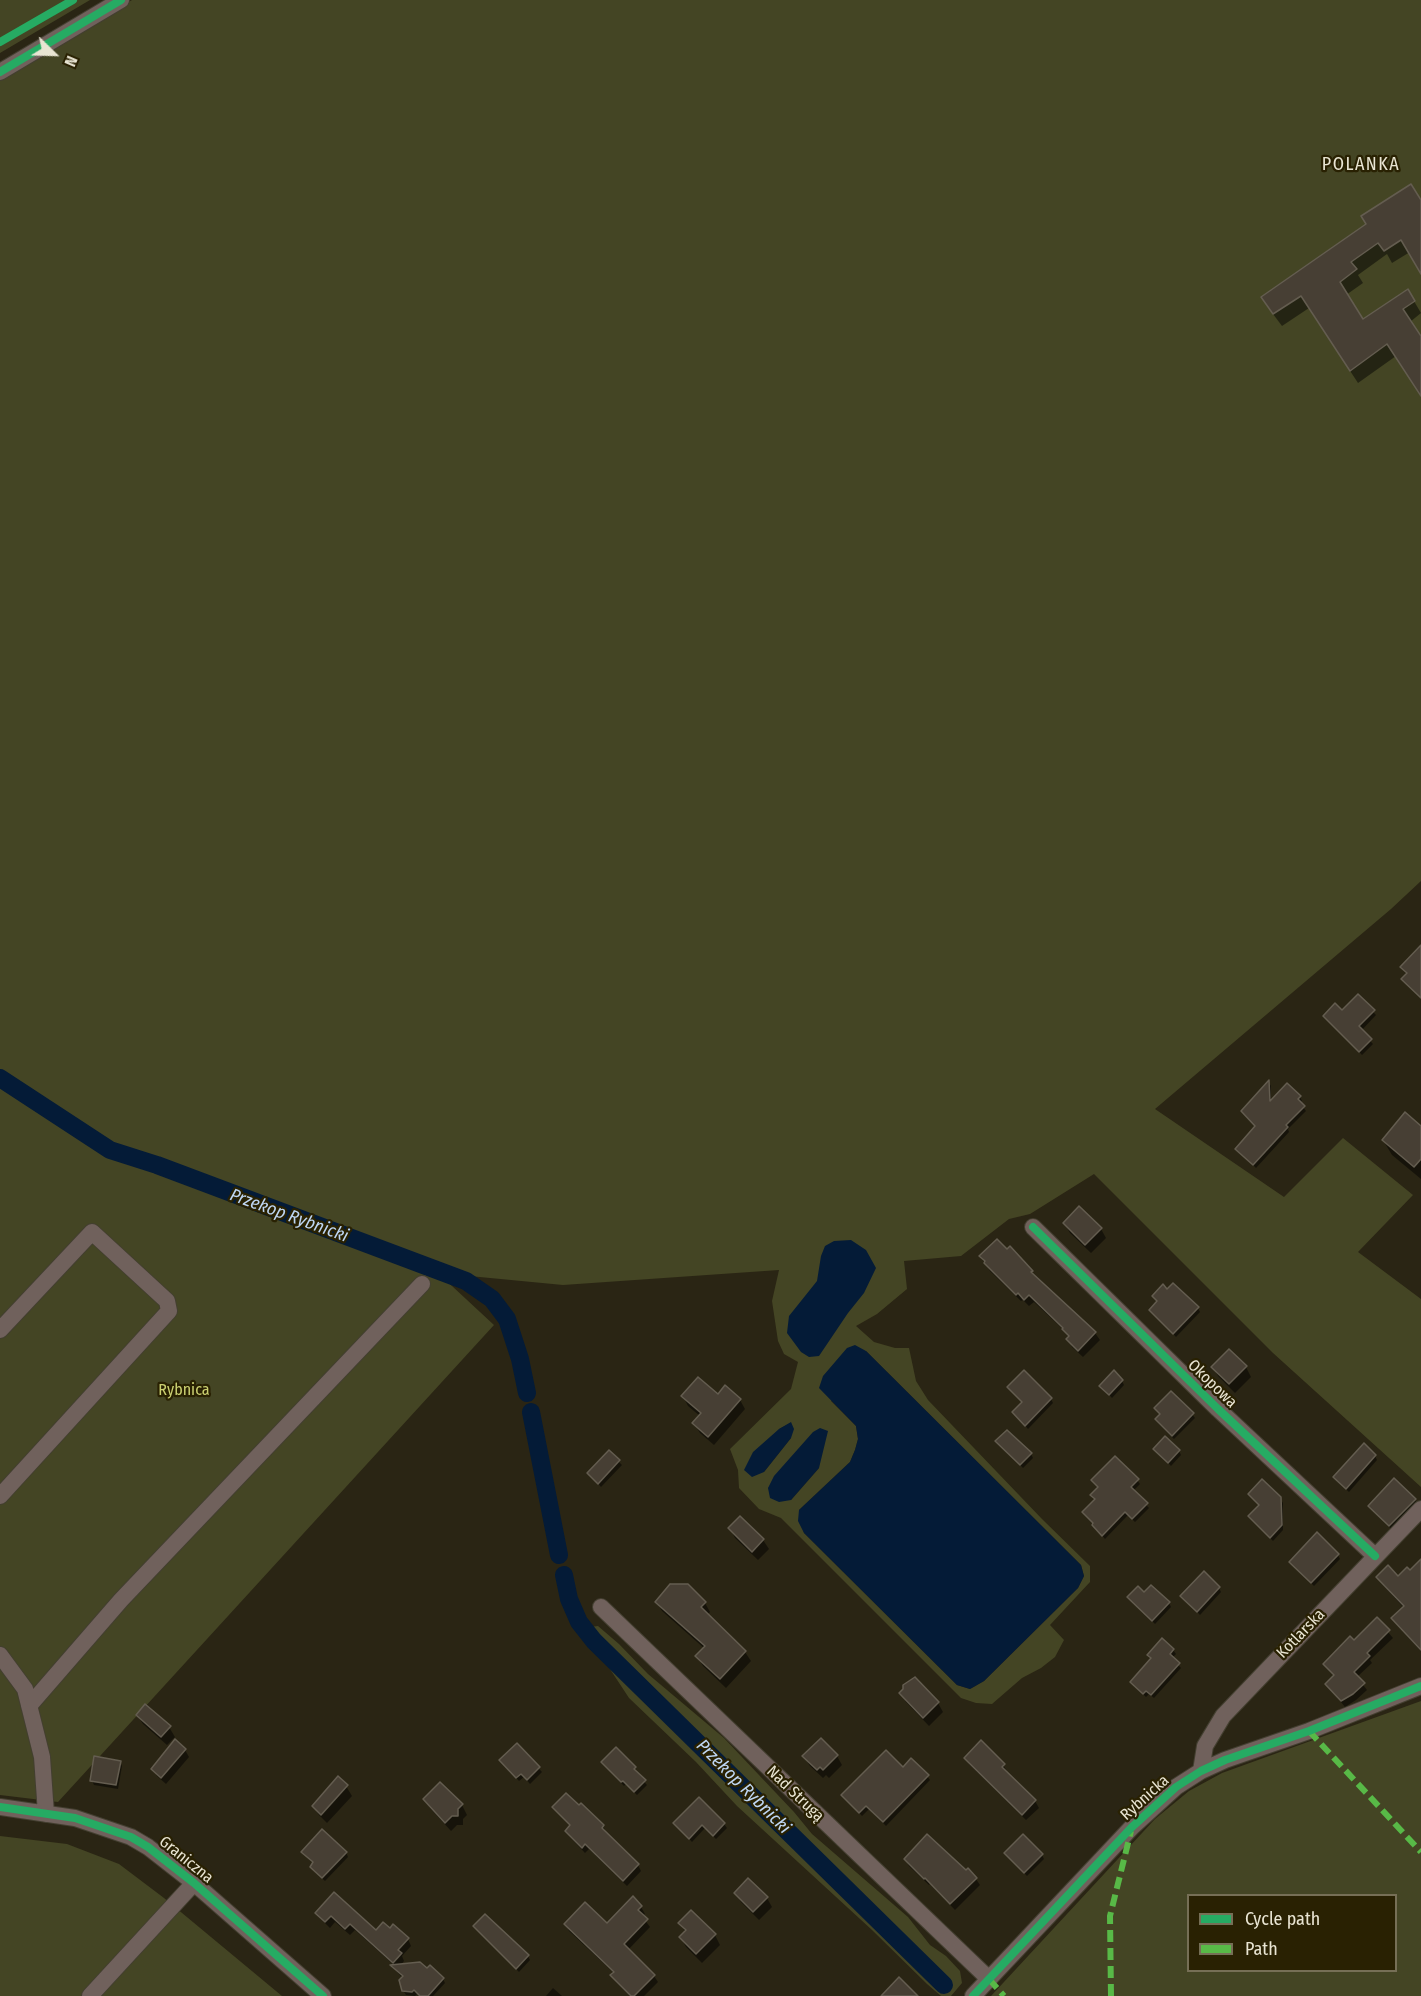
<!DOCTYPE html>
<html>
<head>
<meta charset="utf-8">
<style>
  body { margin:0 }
  #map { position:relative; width:1421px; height:1996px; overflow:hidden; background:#2a2514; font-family:"Fira Sans Condensed",sans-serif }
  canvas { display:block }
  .legend { position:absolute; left:1187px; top:1894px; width:210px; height:78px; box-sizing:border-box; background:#292102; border:2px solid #766f56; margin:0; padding:8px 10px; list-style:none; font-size:18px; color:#e9e5d3 }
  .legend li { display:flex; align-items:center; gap:12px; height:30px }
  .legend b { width:30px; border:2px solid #766f56 }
  .north { position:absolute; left:24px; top:24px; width:60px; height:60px; -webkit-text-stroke:4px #292102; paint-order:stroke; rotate:113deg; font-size:16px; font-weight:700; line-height:24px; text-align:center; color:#e9e5d3 }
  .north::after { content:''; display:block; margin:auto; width:21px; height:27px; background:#e9e5d3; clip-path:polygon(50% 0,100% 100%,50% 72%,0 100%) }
</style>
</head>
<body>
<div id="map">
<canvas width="1421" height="1996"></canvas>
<ul class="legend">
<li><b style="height:8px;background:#26ab63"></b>Cycle path</li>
<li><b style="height:8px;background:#58b947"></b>Path</li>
</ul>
<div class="north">N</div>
</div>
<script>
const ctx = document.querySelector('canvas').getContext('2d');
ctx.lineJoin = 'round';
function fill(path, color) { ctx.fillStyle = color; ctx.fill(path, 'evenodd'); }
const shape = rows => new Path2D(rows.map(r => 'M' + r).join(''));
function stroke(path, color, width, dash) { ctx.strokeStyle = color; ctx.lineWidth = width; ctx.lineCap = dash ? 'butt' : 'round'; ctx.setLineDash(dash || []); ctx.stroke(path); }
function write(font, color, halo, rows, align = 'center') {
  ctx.font = font + ' "Fira Sans Condensed",sans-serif'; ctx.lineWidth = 4.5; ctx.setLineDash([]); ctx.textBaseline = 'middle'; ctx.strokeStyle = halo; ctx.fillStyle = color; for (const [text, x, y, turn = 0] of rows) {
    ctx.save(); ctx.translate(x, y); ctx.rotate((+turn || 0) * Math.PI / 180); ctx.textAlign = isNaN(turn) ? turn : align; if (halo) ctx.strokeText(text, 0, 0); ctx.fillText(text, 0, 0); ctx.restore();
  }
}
fill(shape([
  [0,0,90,0,0,53],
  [132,0,1421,0,1421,881,1391,909,1155,1109,1284,1197,1343,1138,1413,1195,1358,1252,1421,1299,1421,1487,1273,1353,1094,1174,1030,1214,1009,1219,961,1256,904,1261,907,1289,877,1314,856,1326,874,1342,895,1348,909,1348,916,1381,928,1400,1042,1519,1090,1566,1090,1582,1050,1625,1064,1640,1055,1657,1041,1668,1022,1678,992,1704,976,1703,961,1698,781,1518,759,1509,739,1488,738,1470,730,1449,791,1389,798,1362,784,1354,778,1341,772,1301,779,1270,563,1285,438,1273,494,1325,58,1802,0,1795,0,77],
  [866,1351,1081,1565,1084,1576,1078,1588,984,1681,970,1689,957,1685,804,1533,799,1510,850,1462,855,1450,858,1439,856,1426,831,1401],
  [791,1423,791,1438,764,1472,779,1429],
  [819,1468,791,1500,768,1488],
  [598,1626,619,1644,648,1674,724,1738,794,1812,812,1834,908,1917,930,1945,946,1956,960,1971,962,1983,951,1996,941,1996,927,1984,872,1930,737,1806,696,1762,629,1698,604,1660,585,1641,590,1627],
  [1421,1701,1421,1996,991,1996,1155,1819,1189,1791,1222,1773],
  [1188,1896,1396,1896,1396,1970,1188,1970],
  [0,1836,67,1844,119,1864,164,1898,282,1996,0,1996]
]), '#444524');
fill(shape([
  [851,1240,866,1250,876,1268,864,1293,848,1313,819,1356,809,1357,801,1352,787,1333,789,1316,817,1281,821,1256,825,1246,834,1241],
  [855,1345,866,1351,1081,1565,1084,1576,1078,1588,984,1681,970,1689,957,1685,804,1533,798,1521,799,1510,850,1462,855,1450,858,1439,856,1426,819,1388,823,1376,847,1348],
  [791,1422,794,1429,791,1438,764,1472,752,1477,744,1470,753,1452,779,1429],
  [820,1428,828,1431,819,1468,791,1500,779,1502,770,1498,768,1488,774,1476,813,1432]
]), '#041b37');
fill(shape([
  [1421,203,1421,271,1410,252,1392,263,1387,254,1358,275,1363,283,1346,295,1363,321,1408,291,1421,313,1410,322,1421,338,1421,395,1396,356,1358,383,1309,308,1282,326,1270,310],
  [1358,996,1376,1015,1361,1031,1373,1044,1362,1055,1325,1016,1342,1012],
  [1269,1083,1271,1086,1271,1102,1300,1097,1302,1101,1300,1103,1306,1111,1288,1129,1289,1132,1256,1168,1237,1149,1256,1127],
  [1421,1128,1421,1179,1392,1155,1383,1140],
  [1065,1224,1101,1229,1106,1238,1091,1253,1070,1233],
  [981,1256,1031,1272,1036,1279,1095,1333,1100,1340,1083,1357,1072,1347,1066,1332,1034,1302,1029,1306,1023,1300,1021,1301,990,1271],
  [1167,1291,1198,1308,1200,1312,1176,1337,1151,1310],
  [1213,1367,1246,1367,1251,1377,1235,1393,1218,1376],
  [1122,1381,1124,1385,1112,1398,1101,1386],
  [1009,1388,1051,1399,1053,1403,1028,1429,1014,1412,1023,1403],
  [683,1396,718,1396,740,1400,745,1409,714,1445,700,1433,694,1423,700,1416,688,1406],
  [1156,1409,1192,1414,1195,1418,1174,1439,1159,1424,1156,1420,1161,1415],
  [997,1441,1031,1454,1033,1458,1023,1468],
  [1155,1449,1179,1451,1181,1455,1171,1466],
  [609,1452,622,1465,601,1487,589,1473],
  [1375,1456,1377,1460,1349,1492,1337,1481,1335,1477],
  [1137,1480,1140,1484,1133,1491,1149,1508,1135,1522,1128,1515,1105,1539,1093,1525,1096,1500,1092,1495,1099,1488,1093,1481],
  [1249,1494,1280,1498,1283,1503,1283,1530,1273,1541,1250,1517,1260,1506],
  [1415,1500,1417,1504,1392,1530,1370,1506],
  [740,1518,763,1540,769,1549,758,1560,735,1538,730,1528],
  [1338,1555,1340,1559,1314,1586,1290,1562],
  [1421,1567,1421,1651,1397,1625,1393,1618,1404,1608,1382,1584,1378,1577,1398,1578],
  [1219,1588,1221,1592,1200,1615,1182,1596],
  [1129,1598,1169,1603,1171,1607,1155,1624],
  [657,1602,705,1603,710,1612,707,1615,745,1652,751,1661,726,1688,703,1666,697,1656,705,1649,662,1611],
  [1377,1619,1393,1638,1370,1660,1372,1663,1357,1677,1367,1690,1356,1700,1345,1707,1327,1685,1335,1677,1325,1664,1354,1642],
  [1162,1640,1173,1650,1176,1654,1172,1658,1181,1668,1154,1698,1149,1694,1146,1697,1135,1686,1152,1660,1149,1655],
  [901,1693,938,1703,943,1712,929,1726,906,1702],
  [137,1715,169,1727,175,1737,167,1745,143,1724],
  [517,1745,542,1772,530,1784,524,1777,519,1781,501,1761],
  [616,1749,635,1768,636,1773,647,1785,637,1795,626,1784,624,1786,602,1763],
  [185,1750,189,1757,166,1784,157,1776,153,1769],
  [837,1756,842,1765,829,1778,826,1775,823,1778,810,1766,804,1757],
  [966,1758,1003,1765,1007,1771,1006,1772,1035,1801,1039,1808,1026,1820,969,1764],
  [120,1762,122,1766,118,1789,94,1785,92,1781],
  [903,1769,927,1776,930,1780,886,1826,869,1809,862,1816,843,1796],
  [440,1784,462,1805,467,1815,463,1819,463,1825,457,1825,451,1831,430,1808,425,1799],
  [346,1786,352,1796,327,1823,319,1815,313,1806],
  [554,1808,603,1826,606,1832,605,1833,638,1865,641,1871,627,1886,589,1849,585,1853,570,1837,567,1831,571,1827],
  [675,1824,724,1824,727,1828,716,1839,705,1828,692,1842],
  [303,1852,346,1852,348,1857,325,1881,314,1871,311,1867,314,1864],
  [1006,1854,1042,1855,1044,1859,1027,1876],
  [905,1859,966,1872,976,1879,980,1885,955,1910,930,1884,929,1885,909,1866],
  [736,1893,767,1898,772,1907,759,1920,741,1902],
  [334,1894,376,1932,408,1939,411,1946,402,1956,404,1961,400,1966,443,1979,445,1983,433,1996,420,1996,417,1994,415,1996,406,1995,403,1990,403,1978,395,1970,393,1967,395,1966,355,1930,350,1935,335,1922,330,1928,321,1919,317,1913],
  [633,1898,641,1907,645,1914,642,1916,650,1927,628,1950,654,1976,658,1982,644,1996,630,1996,616,1982,612,1975,614,1973,569,1931,566,1924,607,1925],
  [691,1912,715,1935,720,1945,702,1963,686,1947,681,1938,686,1933,680,1923],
  [485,1916,528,1956,530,1960,519,1972,478,1930],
  [553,1988,562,1996,546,1996]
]), '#0007');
stroke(shape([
  [0,1078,110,1150,157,1165,466,1281,492,1299,507,1319,520,1359,527,1393],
  [531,1412,559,1555],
  [564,1575,569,1599,579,1622,594,1641,944,1985]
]), '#041b37', 18);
const building = shape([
  [1411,184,1421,200,1421,274,1401,240,1384,251,1378,243,1351,262,1357,269,1340,282,1363,319,1408,289,1415,301,1403,309,1421,336,1421,396,1387,344,1350,371,1301,296,1273,314,1261,297,1366,224,1361,216,1411,184],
  [1421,945,1421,998,1401,979,1407,973,1400,967,1421,945],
  [1358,994,1375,1010,1359,1026,1372,1039,1359,1052,1323,1016,1335,1003,1342,1010,1358,994],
  [1269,1080,1270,1101,1287,1083,1301,1096,1298,1099,1305,1106,1286,1125,1288,1127,1253,1165,1235,1149,1255,1126,1241,1111,1269,1080],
  [1405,1112,1421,1126,1421,1159,1414,1167,1382,1140,1405,1112],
  [1079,1206,1102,1228,1085,1245,1063,1223,1079,1206],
  [997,1239,1007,1249,1010,1246,1033,1271,1031,1272,1096,1332,1078,1351,1066,1339,1069,1336,1062,1329,1063,1328,1029,1295,1024,1300,1018,1293,1016,1295,984,1263,985,1261,979,1256,997,1239],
  [1173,1283,1199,1307,1173,1334,1149,1310,1157,1301,1152,1296,1163,1284,1167,1289,1173,1283],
  [1229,1349,1247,1366,1229,1384,1211,1367,1229,1349],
  [1024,1370,1052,1398,1025,1426,1012,1412,1022,1402,1007,1387,1024,1370],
  [1114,1370,1123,1380,1109,1395,1099,1386,1114,1370],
  [698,1377,718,1394,725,1385,741,1399,708,1437,692,1423,701,1413,681,1396,698,1377],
  [1171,1391,1194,1413,1172,1436,1155,1419,1160,1414,1154,1408,1171,1391],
  [1007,1430,1032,1453,1020,1465,995,1441,1007,1430],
  [1165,1436,1180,1450,1168,1463,1153,1449,1165,1436],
  [1364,1443,1376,1455,1346,1489,1333,1477,1364,1443],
  [609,1450,620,1460,598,1484,587,1473,609,1450],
  [1115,1456,1139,1479,1131,1487,1148,1503,1132,1519,1125,1512,1102,1536,1092,1525,1093,1523,1082,1512,1095,1499,1090,1495,1098,1487,1091,1480,1115,1456],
  [1394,1478,1416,1499,1389,1526,1368,1506,1394,1478],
  [1262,1479,1281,1497,1282,1525,1270,1538,1248,1516,1259,1505,1248,1494,1262,1479],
  [740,1516,764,1539,752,1552,728,1528,740,1516],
  [1317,1532,1339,1554,1311,1583,1289,1562,1317,1532],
  [1421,1559,1421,1650,1391,1618,1404,1606,1376,1577,1388,1565,1398,1576,1407,1567,1410,1570,1421,1559],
  [1204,1571,1220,1587,1197,1612,1180,1596,1204,1571],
  [670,1584,688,1584,706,1602,701,1607,746,1651,720,1679,695,1656,705,1646,655,1602,670,1584],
  [1151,1585,1170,1602,1152,1621,1127,1597,1138,1586,1144,1592,1151,1585],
  [1377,1617,1390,1630,1367,1653,1370,1656,1354,1672,1365,1683,1353,1694,1341,1701,1325,1684,1334,1675,1323,1664,1350,1636,1354,1640,1377,1617],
  [1162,1638,1174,1649,1170,1654,1180,1663,1151,1695,1146,1691,1143,1694,1130,1682,1151,1658,1147,1655,1162,1638],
  [915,1677,939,1702,923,1718,899,1693,903,1689,903,1685,915,1677],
  [145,1704,171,1726,161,1737,136,1715,145,1704],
  [821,1738,838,1755,823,1770,820,1767,817,1770,802,1756,821,1738],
  [175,1739,186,1749,161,1778,151,1769,175,1739],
  [981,1740,1005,1764,1002,1767,1036,1800,1022,1815,964,1758,981,1740],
  [517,1743,540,1767,527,1780,521,1774,516,1778,499,1760,517,1743],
  [616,1747,636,1767,634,1769,646,1780,634,1792,623,1781,621,1782,601,1762,616,1747],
  [886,1750,903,1767,911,1758,929,1775,883,1822,866,1806,859,1813,841,1795,886,1750],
  [94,1756,121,1761,116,1785,90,1781,94,1756],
  [338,1776,348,1785,321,1815,312,1806,338,1776],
  [440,1782,463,1804,458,1809,458,1816,452,1816,445,1823,423,1799,440,1782],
  [566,1793,579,1805,581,1803,604,1825,602,1828,639,1864,623,1881,585,1844,582,1848,565,1831,570,1825,552,1807,566,1793],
  [699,1797,725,1823,713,1836,702,1825,689,1839,673,1823,699,1797],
  [322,1829,347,1852,322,1878,310,1867,313,1862,301,1852,322,1829],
  [927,1834,966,1870,968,1868,977,1878,950,1904,925,1878,924,1879,904,1859,927,1834],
  [1023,1834,1043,1854,1024,1873,1004,1853,1023,1834],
  [748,1878,768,1897,753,1912,734,1893,748,1878],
  [334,1892,376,1930,383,1922,390,1928,393,1924,409,1938,398,1950,402,1953,393,1963,350,1924,345,1929,331,1916,325,1922,315,1913,334,1892],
  [633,1896,642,1906,638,1910,648,1919,624,1944,655,1975,634,1996,631,1996,610,1975,614,1972,564,1924,585,1902,607,1923,633,1896],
  [691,1910,716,1934,696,1954,679,1937,686,1930,678,1923,691,1910],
  [485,1914,529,1955,516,1969,473,1926,485,1914],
  [420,1962,427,1968,430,1965,444,1978,428,1996,420,1996,414,1990,412,1992,402,1991,399,1980,403,1976,390,1965,420,1962],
  [899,1977,918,1996,881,1996,899,1977]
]);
fill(building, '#473f34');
stroke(building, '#645d50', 1.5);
const minor = shape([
  [0,72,121,0],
  [1033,1227,1218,1409,1375,1556],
  [0,1330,92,1232,167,1301,169,1311,0,1496],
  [601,1607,989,1979],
  [0,1655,25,1689,42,1757,46,1814],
  [29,1706,121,1600,422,1284],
  [1201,1771,1205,1746,1223,1716,1421,1509],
  [0,1807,75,1818,131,1837,148,1847,194,1883,323,1996],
  [90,1996,194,1883],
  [973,1996,1132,1827,1176,1787,1201,1771,1225,1760,1309,1731,1421,1686]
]);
stroke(minor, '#433f30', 18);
stroke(minor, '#70615c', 16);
stroke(shape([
  [1309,1731,1421,1852],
  [989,1979,1004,1996],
  [1111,1996,1110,1916,1131,1831]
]), '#58b947', 6, [12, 6]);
stroke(shape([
  [0,42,73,0],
  [0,72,121,0],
  [1033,1227,1218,1409,1375,1556],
  [0,1807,75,1818,131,1837,148,1847,194,1883,323,1996],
  [973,1996,1132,1827,1176,1787,1201,1771,1225,1760,1309,1731,1421,1686]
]), '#26ab63', 8);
write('16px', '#e9e5d3', '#292102', [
  ["Okopowa",1212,1384,44],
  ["Kotlarska",1301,1634,-46],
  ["Nad Strugą",795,1794,44],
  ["Rybnicka",1145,1798,-42],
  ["Graniczna",186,1860,39]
]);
write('16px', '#cbd071', '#292102', [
  ["Rybnica",184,1391]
]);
ctx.letterSpacing = '1.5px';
write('18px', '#e9e5d3', '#292102', [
  ["POLANKA",1361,165]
]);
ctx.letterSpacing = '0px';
write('italic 18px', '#bed6f3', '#292102', [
  ["Przekop Rybnicki",289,1216,20],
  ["Przekop Rybnicki",743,1787,45]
]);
</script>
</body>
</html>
